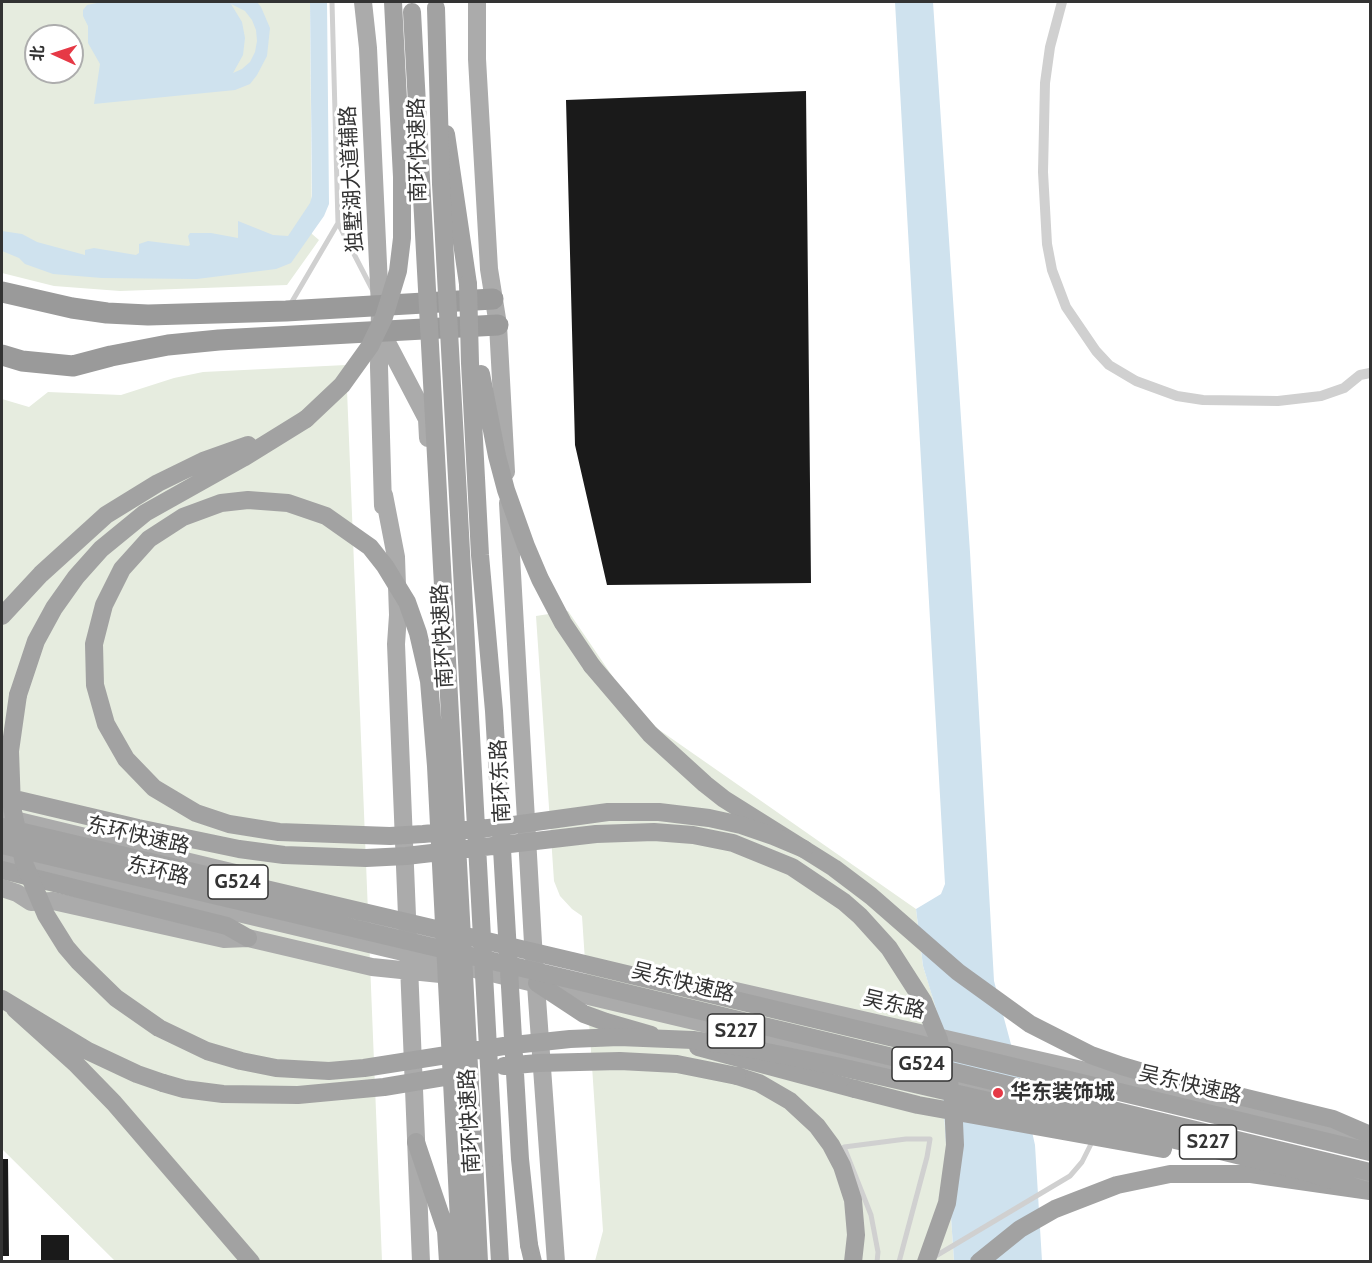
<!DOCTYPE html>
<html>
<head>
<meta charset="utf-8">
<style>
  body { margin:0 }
  #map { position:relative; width:1372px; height:1263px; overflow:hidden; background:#fff; font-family:Cabin,"Noto Sans SC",sans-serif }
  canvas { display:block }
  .frame { position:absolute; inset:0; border:3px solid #333; pointer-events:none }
  .north { position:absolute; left:24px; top:24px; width:60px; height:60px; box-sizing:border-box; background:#fff; border:2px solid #adadad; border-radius:50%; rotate:273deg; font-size:16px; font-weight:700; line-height:24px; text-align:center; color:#333 }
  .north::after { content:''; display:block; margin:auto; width:21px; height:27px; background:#e63946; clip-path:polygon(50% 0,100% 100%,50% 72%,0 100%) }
</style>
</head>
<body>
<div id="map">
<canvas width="1372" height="1263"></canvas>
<div class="frame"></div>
<div class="north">北</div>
</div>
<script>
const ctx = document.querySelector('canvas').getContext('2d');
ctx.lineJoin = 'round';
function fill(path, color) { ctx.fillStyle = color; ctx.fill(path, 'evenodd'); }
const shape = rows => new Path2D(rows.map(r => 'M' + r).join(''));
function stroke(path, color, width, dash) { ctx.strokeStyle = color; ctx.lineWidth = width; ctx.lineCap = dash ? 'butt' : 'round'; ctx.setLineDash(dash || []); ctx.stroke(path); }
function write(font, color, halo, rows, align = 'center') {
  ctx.font = font + ' Cabin,"Noto Sans SC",sans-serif'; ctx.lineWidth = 6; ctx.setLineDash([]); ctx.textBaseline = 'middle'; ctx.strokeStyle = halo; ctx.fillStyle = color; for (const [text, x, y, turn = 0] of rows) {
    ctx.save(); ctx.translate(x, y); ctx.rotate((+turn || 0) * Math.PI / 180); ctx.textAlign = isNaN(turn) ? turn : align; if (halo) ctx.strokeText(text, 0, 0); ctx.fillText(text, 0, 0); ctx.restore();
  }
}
fill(shape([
  [2,2,310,2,312,234,319,240,287,285,120,291,54,286,2,273],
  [36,36,72,36,72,72,36,72],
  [346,365,382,1261,115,1261,2,1149,2,399,29,407,48,392,121,395,174,378,203,372],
  [568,611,615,680,639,709,658,729,916,909,923,966,937,1011,954,1261,595,1261,603,1231,582,916,572,909,560,896,554,881,536,616]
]), '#e6ecdf');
fill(shape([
  [102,2,257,2,261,7,270,28,267,56,257,75,250,84,235,90,94,104,100,64,88,43,88,26,83,16,83,10,87,5],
  [231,4,245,11,252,20,256,30,257,41,255,52,250,62,242,69,233,73,243,55,245,38,242,22],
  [310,2,327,2,329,204,324,216,291,263,276,269,197,279,102,278,53,274,25,264,19,258,2,251,2,231,22,234,37,242,85,255,85,250,94,248,136,255,139,253,139,244,148,241,188,246,190,245,188,236,190,233,211,233,238,238,238,221,273,235,288,236,310,203,312,196],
  [895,2,933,2,970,552,994,981,1020,1078,1035,1145,1042,1261,954,1261,937,1012,923,966,916,909,941,894,945,884]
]), '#cfe2ee');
fill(shape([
  [806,91,811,583,607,585,575,445,566,100],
  [2,1159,8,1159,9,1256,2,1256],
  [41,1235,69,1235,69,1262,41,1262]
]), '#1a1a1a');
stroke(shape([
  [332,2,338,223,373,291],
  [290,305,338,223],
  [934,1257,1070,1176,1082,1162,1093,1140],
  [877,1262,878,1252,871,1215,844,1147,906,1139,930,1139,927,1157,899,1262]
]), '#d0d0d0', 5);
stroke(shape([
  [1062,2,1050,47,1045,83,1043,172,1047,244,1052,270,1066,307,1096,351,1109,365,1136,381,1177,396,1203,400,1278,401,1321,396,1344,388,1360,375,1370,373]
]), '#d0d0d0', 10);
stroke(shape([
  [363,2,368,48,380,307,379,367,383,506],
  [477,2,477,59,489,269,498,325,506,472],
  [382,333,427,419,428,438],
  [384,495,396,557,398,615,396,644,421,1262],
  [508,503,533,943,556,1262],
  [2,817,256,878],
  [2,857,1057,1107],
  [2,888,17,893,31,902,53,901,224,939,248,938,372,967,460,976],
  [718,987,1143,1084,1370,1141],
  [1334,1173,1370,1182]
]), '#ababab', 18);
stroke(shape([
  [446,134,468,284],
  [2,616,41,574,106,515,158,483,203,461,248,445],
  [592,666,650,734,705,784,724,799,834,868,871,896,958,972,1030,1024,1091,1055,1122,1066,1156,1076,1333,1119,1370,1135],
  [18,695,36,641,54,608,76,577,101,549,145,513,243,458,306,419],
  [2,870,227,926,248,938],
  [537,983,584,1014,606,1022,651,1035],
  [2,999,88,1051,137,1074,163,1083],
  [15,1009,75,1063,114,1103,251,1262],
  [698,1047,855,1089],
  [737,1076,759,1083,790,1101,817,1126,831,1145,842,1166,853,1200,856,1235,853,1262],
  [416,1142,446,1231,448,1262],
  [494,1158,500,1262],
  [474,1159,479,1262],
  [456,1160,461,1262],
  [529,1245,533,1262],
  [979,1262,1020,1229,1055,1209,1117,1185,1170,1174,1251,1174,1370,1191]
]), '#a2a2a2', 18);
stroke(shape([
  [2,292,72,308,107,313,148,315,286,311,493,299],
  [2,355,22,361,73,366,111,356,168,345,219,340,498,325]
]), '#9a9a9a', 21);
stroke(shape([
  [436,8,441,184,494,1158],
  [412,12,474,1159],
  [468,284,470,363,480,555,494,711,520,1159,529,1245],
  [481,374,497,456,506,490,526,546,540,579,563,623,592,666],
  [306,419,342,385,370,346,384,317,398,271,402,238,402,177,393,2],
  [18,695,10,751,12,807,24,863,46,915,66,947,78,961,116,998,159,1028,207,1051,241,1061,276,1068,329,1071,364,1068,504,1046,570,1039,619,1037,693,1040,742,1047,836,1066,1015,1107,1134,1130,1303,1171,1361,1189],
  [2,796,138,828,239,849,284,855,366,858,406,856,596,834,654,832,693,835,733,843,792,867,844,902,860,916,889,948,923,1001,939,1040,953,1100,955,1145,947,1203,926,1262],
  [2,827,572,961,1370,1152],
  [2,845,577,981,1370,1172],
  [504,1066,538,1063,620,1061,677,1064,737,1076],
  [163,1083,184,1089,223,1094,298,1095,384,1087,462,1074],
  [855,1089,918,1105,1163,1149],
  [456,1160,436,766,429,681,418,633,407,602,385,566,370,547,326,516,288,503,248,500,221,503,183,517,149,539,122,569,104,605,94,644,95,685,106,724,126,759,154,788,196,813,229,824,279,832,390,836,423,834,499,827,608,812,659,812,709,818,741,825,773,836,804,849]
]), '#a2a2a2', 18);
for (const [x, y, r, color] of [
  [998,1093,6,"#e63946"]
]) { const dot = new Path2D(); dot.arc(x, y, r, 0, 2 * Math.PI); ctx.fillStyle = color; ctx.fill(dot); stroke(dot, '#fff', 2); }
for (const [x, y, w] of [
  [238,882,60],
  [736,1031,57],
  [922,1064,60],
  [1208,1142,57]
]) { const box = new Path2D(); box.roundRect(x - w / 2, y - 17, w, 34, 4.5); ctx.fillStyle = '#fff'; ctx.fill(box); stroke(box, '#333', 1.5); }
write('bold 20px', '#333', null, [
  ["G524",238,882],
  ["S227",736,1031],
  ["G524",922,1064],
  ["S227",1208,1142]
]);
write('21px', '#333', '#fff', [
  ["南环快速路",418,150,-91],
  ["独墅湖大道辅路",352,179,-93],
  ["南环快速路",443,636,-93],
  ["南环东路",501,781,-93],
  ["东环快速路",138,836,13],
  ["东环路",158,871,13],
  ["吴东快速路",683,983,14],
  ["吴东路",894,1005,13],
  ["吴东快速路",1190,1085,13],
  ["南环快速路",470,1121,-93]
]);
write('bold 21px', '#333', '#fff', [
  ["华东装饰城",1010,1093]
], 'left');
</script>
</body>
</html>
